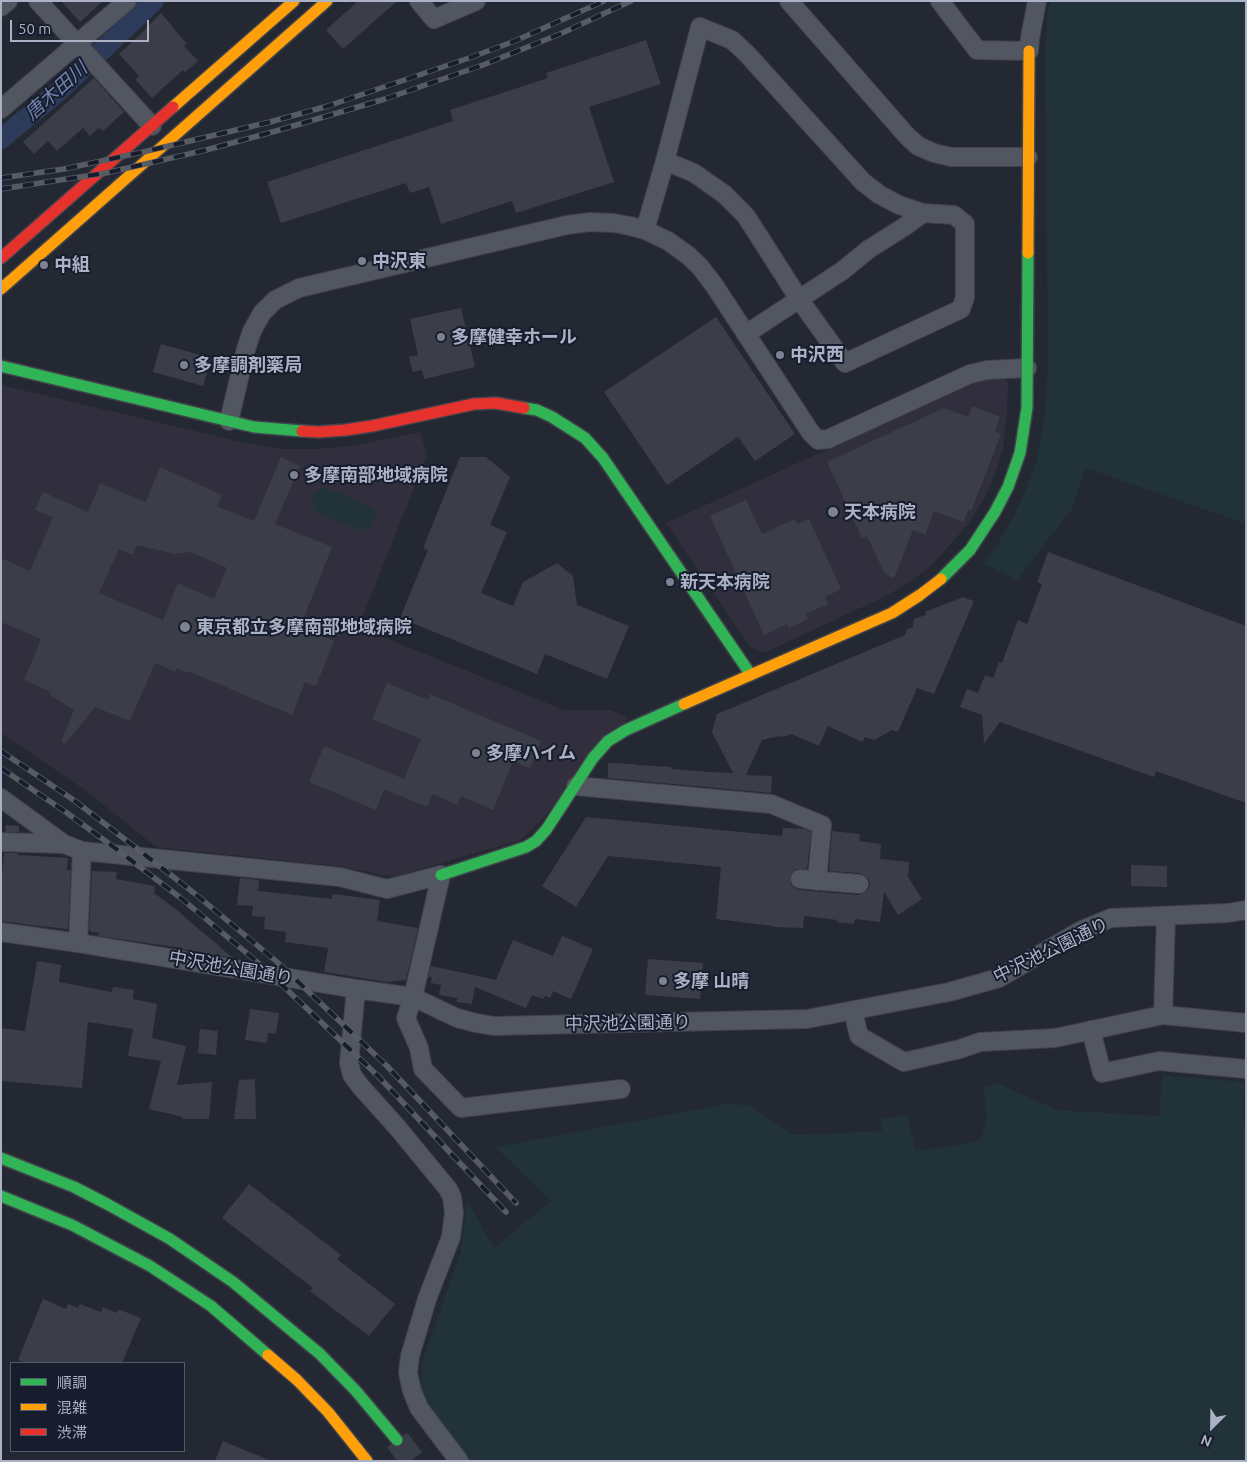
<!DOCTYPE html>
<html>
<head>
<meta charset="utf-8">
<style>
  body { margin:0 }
  #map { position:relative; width:1247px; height:1462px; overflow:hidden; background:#242832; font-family:Ubuntu,"Noto Sans JP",sans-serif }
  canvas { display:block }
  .frame { position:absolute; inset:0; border:2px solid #abb2c5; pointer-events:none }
  .legend { position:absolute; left:10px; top:1362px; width:175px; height:90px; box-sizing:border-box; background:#171d2c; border:1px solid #525969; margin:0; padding:6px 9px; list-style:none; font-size:15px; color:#abb2c5 }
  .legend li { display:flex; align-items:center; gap:10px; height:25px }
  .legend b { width:25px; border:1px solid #525969 }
  .north { position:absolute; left:1187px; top:1402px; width:50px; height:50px; -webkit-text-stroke:4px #171d2c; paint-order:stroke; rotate:203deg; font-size:14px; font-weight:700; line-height:20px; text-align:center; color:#abb2c5 }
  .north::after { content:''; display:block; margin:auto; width:18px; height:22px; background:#abb2c5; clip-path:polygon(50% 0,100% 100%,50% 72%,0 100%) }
  .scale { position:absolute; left:10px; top:20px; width:139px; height:22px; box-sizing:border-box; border:2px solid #abb2c5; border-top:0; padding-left:6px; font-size:15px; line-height:18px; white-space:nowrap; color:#abb2c5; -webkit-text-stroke:4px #171d2c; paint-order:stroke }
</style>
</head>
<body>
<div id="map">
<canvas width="1247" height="1462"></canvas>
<div class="frame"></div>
<ul class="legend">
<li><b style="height:6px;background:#30b455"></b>順調</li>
<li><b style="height:6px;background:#ff9f0a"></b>混雑</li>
<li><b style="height:6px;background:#e5322d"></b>渋滞</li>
</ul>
<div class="north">N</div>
<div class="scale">50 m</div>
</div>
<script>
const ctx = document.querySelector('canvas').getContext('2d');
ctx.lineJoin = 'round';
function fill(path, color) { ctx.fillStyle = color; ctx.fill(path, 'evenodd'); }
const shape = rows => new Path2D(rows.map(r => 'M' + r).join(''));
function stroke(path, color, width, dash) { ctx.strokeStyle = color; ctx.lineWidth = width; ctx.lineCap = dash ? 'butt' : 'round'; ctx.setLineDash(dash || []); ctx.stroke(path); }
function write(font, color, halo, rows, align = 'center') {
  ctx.font = font + ' Ubuntu,"Noto Sans JP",sans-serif'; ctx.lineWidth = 4; ctx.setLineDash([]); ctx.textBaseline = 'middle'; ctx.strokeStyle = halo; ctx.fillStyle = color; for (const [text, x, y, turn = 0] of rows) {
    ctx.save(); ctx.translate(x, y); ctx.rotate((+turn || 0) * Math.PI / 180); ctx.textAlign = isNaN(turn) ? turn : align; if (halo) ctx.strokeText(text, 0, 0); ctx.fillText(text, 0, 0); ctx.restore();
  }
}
fill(shape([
  [1002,377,1008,382,1007,411,1003,450,993,479,983,501,968,524,933,564,913,580,886,596,764,653,750,647,666,523,971,384,982,379],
  [1,385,237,441,280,449,315,449,352,446,420,432,427,455,362,618,371,623,368,631,564,710,611,710,628,718,540,822,520,840,397,876,382,875,339,866,156,847,85,790,1,733]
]), '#312f3e');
fill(shape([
  [1052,1,1246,1,1246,524,1086,468,1072,509,1017,580,983,563,992,552,1011,522,1024,494,1037,460,1045,411,1048,360,1045,50,1048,10],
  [321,488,327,488,370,506,374,510,376,516,371,526,366,529,360,530,315,511,311,501,315,492],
  [1162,1075,1244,1082,1243,1122,1246,1123,1246,1461,463,1461,427,1409,421,1386,422,1361,461,1252,467,1200,494,1248,551,1201,495,1147,726,1104,749,1105,794,1135,882,1131,881,1119,907,1114,916,1151,980,1141,987,1120,983,1088,997,1083,1057,1110,1159,1116]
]), '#213238');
stroke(shape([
  [1,139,58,92,154,1]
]), '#2d3b5a', 20);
fill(shape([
  [61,1,103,1,80,22],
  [358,1,397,1,343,49,326,30],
  [161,13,187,44,184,46,198,61,185,72,183,70,152,98,135,79,139,76,119,54,145,30,145,29],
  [646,40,661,84,589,107,614,182,516,213,512,201,441,224,429,187,410,193,406,183,281,223,267,182,453,121,450,110,548,78,546,73],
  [94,78,124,112,103,131,99,128,90,136,83,128,57,151,48,141,34,154,23,142],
  [461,308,475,367,424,379,422,370,413,372,409,357,418,355,410,319],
  [716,317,795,434,755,461,738,437,667,485,604,392],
  [161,344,211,358,203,386,153,372],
  [972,406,1000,417,995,432,1001,434,971,511,968,510,963,522,934,511,925,535,913,530,894,578,885,574,867,536,862,538,827,462,944,408,968,417],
  [281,457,300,466,275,524,332,547,300,627,334,641,316,686,305,682,292,715,188,671,187,673,177,668,175,672,155,663,130,721,95,707,65,744,61,742,74,710,50,695,51,692,24,680,41,639,1,622,1,558,30,571,53,517,35,510,43,492,88,512,100,483,146,502,160,467,222,495,217,506,254,521],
  [137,545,174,554,191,552,227,568,214,599,178,583,163,620,99,593,119,549,133,555],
  [460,457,486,457,510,477,490,525,507,532,481,593,513,606,523,582,557,563,573,576,577,605,629,626,607,679,545,654,537,674,400,618,428,550,423,548],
  [746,500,762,534,795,519,798,524,809,519,841,589,825,597,828,604,806,614,808,619,789,628,787,624,764,635,710,516],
  [1048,552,1246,626,1246,803,1156,771,1154,777,1000,722,984,744,982,715,960,707,967,689,978,693,985,675,993,678,999,662,1002,663,1018,620,1027,624,1042,584,1037,582],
  [963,597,974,601,934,694,917,688,898,732,892,730,874,740,865,737,862,742,828,726,819,746,791,734,784,737,779,736,762,740,746,775,772,776,771,793,608,778,608,763,635,764,635,765,671,767,671,769,710,772,733,773,712,732,717,714,905,635,907,629,913,627,914,619,926,615,925,612],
  [387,683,428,700,430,694,541,741,530,768,513,761,493,810,461,796,457,805,433,794,427,807,384,789,376,810,309,782,324,746,404,779,421,739,372,719],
  [586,817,782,836,783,828,805,829,811,832,807,869,796,869,792,873,790,878,791,884,794,888,799,890,858,895,864,893,868,890,870,884,869,880,865,876,860,873,829,871,832,831,860,834,859,841,881,844,880,859,909,862,908,877,922,899,898,915,884,892,880,922,855,919,854,924,836,922,837,920,804,916,803,928,773,927,773,926,716,919,721,867,608,856,576,907,542,886],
  [6,825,19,826,19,832,5,832],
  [4,853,18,853,17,855,68,858,67,870,71,870,68,929,39,926,1,921,1,885],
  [1131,865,1167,866,1167,887,1131,886],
  [92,871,117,872,116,879,155,886,154,893,181,913,181,914,233,958,182,949,182,948,98,936,99,933,91,932,91,930,89,930],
  [240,878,259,880,258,891,332,899,333,894,380,900,377,921,418,928,406,980,387,982,324,972,328,948,285,942,286,932,264,929,265,917,252,916,253,906,237,905],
  [562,936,593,949,571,999,553,991,550,998,545,996,543,999,532,995,526,1008,475,987,472,1004,457,1002,457,998,439,995,441,985,431,983,432,977,428,977,431,966,496,980,513,940,553,956],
  [648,959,703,963,700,999,645,995],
  [37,961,61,965,59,982,112,992,113,987,134,990,133,999,157,1004,152,1038,186,1046,177,1085,212,1082,209,1119,183,1119,183,1117,149,1109,161,1061,128,1056,133,1029,88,1022,82,1088,1,1081,1,1028,25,1031],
  [250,1009,279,1013,276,1034,268,1033,267,1043,245,1040],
  [200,1029,218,1031,216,1055,198,1053],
  [255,1079,256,1119,234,1119,239,1080],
  [249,1184,341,1255,337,1259,395,1304,369,1336,310,1291,313,1288,222,1218],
  [43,1299,66,1309,68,1304,78,1308,80,1304,101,1312,103,1307,117,1313,118,1309,141,1318,122,1363,26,1363,18,1360],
  [223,1441,269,1460,269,1461,215,1461]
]), '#3b3e48');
stroke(shape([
  [397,1440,413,1461]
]), '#383d48', 25, [25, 12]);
const street = shape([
  [38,1,152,126],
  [419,1,434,19,476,1],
  [789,1,907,136,918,146,934,153,951,157,1028,157],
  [940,1,977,50,1029,51,1030,38,1037,1],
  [1,7,8,1],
  [1,109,127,1],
  [645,230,665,161,700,27,732,40,747,54,863,182,880,195,899,205,923,213,954,215,965,224,965,297,961,309,845,363,799,299,746,216,724,194,694,173,665,161],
  [746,334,842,271,869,249,904,227,923,213],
  [229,421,246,349,252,331,262,313,275,300,299,288,567,225,590,222,614,223,630,226,645,230,668,241,689,256,701,268,714,285,811,433,818,440,828,439,970,374,987,370,1027,368],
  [576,786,771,804,822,825,817,881],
  [1,798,64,844],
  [1,842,64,844,82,851,340,877,387,889,441,875,413,997,406,1018,419,1048,423,1069,461,1108,621,1089],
  [800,879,859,884],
  [1,932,78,943,356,989,413,997,457,1018,476,1023,494,1026,807,1019,949,992,999,978,1082,930,1111,918,1228,913,1246,910],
  [78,943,82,851],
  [356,989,349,1063,352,1075,361,1087,397,1127,448,1189,452,1197,454,1213,451,1237,427,1299,410,1356,408,1373,412,1391,419,1408,459,1461],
  [853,1011,859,1036,904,1062,960,1049,980,1042,1055,1038,1163,1015,1246,1023],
  [1163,1015,1166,916],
  [1091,1030,1102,1073,1159,1061,1246,1069]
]);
const fast = shape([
  [1,366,254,427,302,431],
  [524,408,537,410,552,417,585,438,603,458,751,675],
  [941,579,970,550,995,512,1008,487,1020,453,1027,408,1028,253],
  [441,875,526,847,536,841,546,830,593,758,608,741,626,730,684,704],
  [1,1158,74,1187,107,1204,170,1239,233,1282,320,1354,356,1391,397,1440],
  [1,1196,72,1225,150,1266,211,1306,268,1355]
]);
const slow = shape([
  [173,107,294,1],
  [1028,253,1029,51],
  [1,289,327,1],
  [684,704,892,613,920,595,941,579],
  [268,1355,297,1380,328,1412,367,1461]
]);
const jam = shape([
  [1,258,173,107],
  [302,431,318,432,345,430,372,426,474,404,496,403,524,408]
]);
stroke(street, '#40434b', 20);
stroke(fast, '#40434b', 14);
stroke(slow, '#40434b', 14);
stroke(jam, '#40434b', 14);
stroke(street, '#525660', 18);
stroke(fast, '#30b455', 11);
stroke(slow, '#ff9f0a', 11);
stroke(jam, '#e5322d', 11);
const rail = shape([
  [1,178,64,169,143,152,270,122,328,106,469,58,515,41,604,1],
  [1,189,106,173,206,150,276,131,385,99,483,65,560,34,631,1],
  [1,751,75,801,131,844,194,893,276,961,387,1066,516,1203],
  [1,768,67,813,115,848,182,899,262,966,378,1076,506,1212]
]);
stroke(rail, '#575b64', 5.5);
stroke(rail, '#171d2c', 4, [11]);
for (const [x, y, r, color] of [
  [362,261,5,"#7c8292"],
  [44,265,5,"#7c8292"],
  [441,337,5,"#7c8292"],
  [780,355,5,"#7c8292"],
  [184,365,5,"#7c8292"],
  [294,475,5,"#7c8292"],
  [833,512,6,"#7c8292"],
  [670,582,5,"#7c8292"],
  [185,627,6,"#7c8292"],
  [476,753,5,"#7c8292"],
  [663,981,5,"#7c8292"]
]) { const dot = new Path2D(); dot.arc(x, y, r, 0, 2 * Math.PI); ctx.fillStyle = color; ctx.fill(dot); stroke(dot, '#171d2c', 2); }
write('bold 18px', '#abb2c5', '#171d2c', [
  ["中沢東",372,261],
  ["中組",54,265],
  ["多摩健幸ホール",451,337],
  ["中沢西",790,355],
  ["多摩調剤薬局",194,365],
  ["多摩南部地域病院",304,475],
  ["天本病院",844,512],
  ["新天本病院",680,582],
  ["東京都立多摩南部地域病院",196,627],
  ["多摩ハイム",486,753],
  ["多摩 山晴",673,981]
], 'left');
write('18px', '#abb2c5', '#171d2c', [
  ["中沢池公園通り",1051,950,-26],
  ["中沢池公園通り",231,968,10],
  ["中沢池公園通り",628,1023,-1]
]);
write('italic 19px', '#7185b1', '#171d2c', [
  ["唐木田川",56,91,-42]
]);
</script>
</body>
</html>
